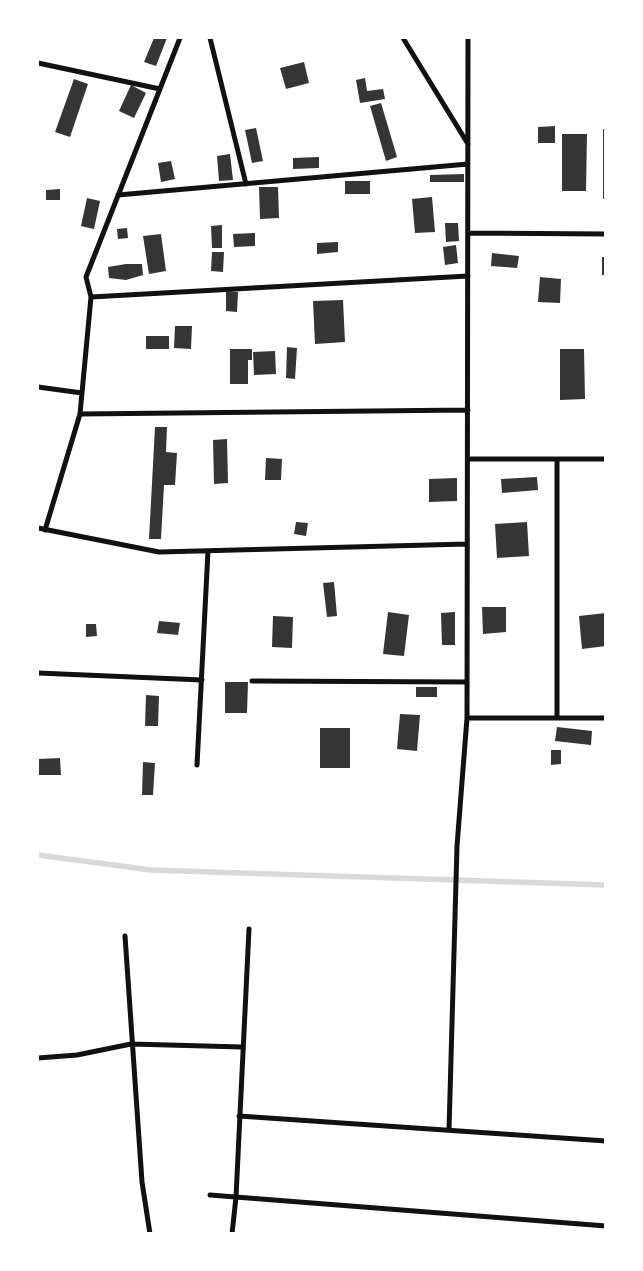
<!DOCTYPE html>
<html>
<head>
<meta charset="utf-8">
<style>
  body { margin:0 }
  #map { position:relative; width:643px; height:1271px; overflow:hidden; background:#fff; font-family:Inter,sans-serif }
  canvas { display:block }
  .frame { position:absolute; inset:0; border:39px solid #fff; pointer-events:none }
</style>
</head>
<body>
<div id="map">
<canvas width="643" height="1271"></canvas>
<div class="frame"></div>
</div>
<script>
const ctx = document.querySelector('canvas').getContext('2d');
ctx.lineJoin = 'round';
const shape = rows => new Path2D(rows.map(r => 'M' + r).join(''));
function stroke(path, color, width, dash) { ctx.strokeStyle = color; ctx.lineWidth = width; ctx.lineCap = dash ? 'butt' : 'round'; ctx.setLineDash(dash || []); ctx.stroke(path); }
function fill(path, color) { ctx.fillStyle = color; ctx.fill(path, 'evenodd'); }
stroke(shape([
  [38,855,151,870,606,885]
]), '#d9d9d9', 5.5);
fill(shape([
  [154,38,167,38,156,66,144,62],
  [304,62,309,83,286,89,280,68],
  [365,78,367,91,383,89,385,99,360,103,356,80],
  [74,79,88,84,70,137,55,132],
  [131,85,146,93,134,118,119,111],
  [381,103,397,157,386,161,370,106],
  [555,126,555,143,538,143,538,127],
  [256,128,263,161,252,163,245,130],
  [603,129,606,129,606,199,603,199],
  [562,134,587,134,586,191,562,191],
  [230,154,233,180,219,181,217,156],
  [319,157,319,168,293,169,293,158],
  [171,161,175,179,161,182,158,163],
  [464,174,464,182,430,182,430,175],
  [345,181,370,181,370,194,345,194],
  [259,187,278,187,279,218,260,219],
  [60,189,60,200,46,200,46,190],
  [432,197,435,232,415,233,412,199],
  [87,198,100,201,94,229,81,226],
  [445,223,458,223,459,241,446,242],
  [222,225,222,248,212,248,211,226],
  [127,228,128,238,118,239,117,229],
  [255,233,255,246,234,247,233,234],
  [161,234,166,271,149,274,143,236],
  [338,242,338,252,317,254,317,243],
  [456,245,458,263,445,265,443,247],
  [212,252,224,252,223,272,211,271],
  [492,253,519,256,517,268,491,266],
  [602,257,606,257,606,275,602,275],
  [126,264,142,264,143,275,126,280,109,278,108,267],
  [540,277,561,279,560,303,538,302],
  [226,291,238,292,237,312,226,311],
  [343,300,345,342,315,344,313,301],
  [175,326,192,326,191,349,174,348],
  [146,336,169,336,169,349,146,349],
  [287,347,297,348,295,379,286,378],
  [230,349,252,349,252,360,248,360,248,384,230,384],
  [560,349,584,349,585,399,560,400],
  [275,351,276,374,254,375,253,352],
  [155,427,167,427,166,452,177,453,175,485,164,485,161,539,149,539],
  [227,439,228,483,214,484,213,440],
  [266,458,282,459,281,480,265,480],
  [537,477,538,490,502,493,501,479],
  [457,478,457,501,429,502,429,479],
  [296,522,308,523,306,536,294,534],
  [527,522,529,556,497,558,495,524],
  [334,582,337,616,327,617,323,583],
  [482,607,506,607,506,632,483,634],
  [388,612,409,615,404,656,383,654],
  [455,612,455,645,442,645,441,613],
  [606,613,606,646,582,649,579,616],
  [273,616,293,617,292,648,272,647],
  [159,621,180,623,178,635,157,633],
  [86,624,96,624,97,636,86,637],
  [225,682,248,682,247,713,225,713],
  [416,687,437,687,437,697,416,697],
  [146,695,159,696,158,726,145,726],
  [400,714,420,715,417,751,397,749],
  [557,727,592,731,591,745,555,741],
  [320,728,350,728,350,768,320,768],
  [551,750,561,750,561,764,551,765],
  [60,758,61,775,38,775,38,759],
  [143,762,155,763,153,795,142,795]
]), '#353535');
stroke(shape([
  [210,38,246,184],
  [403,38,468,144],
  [38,63,160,89],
  [118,195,468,164],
  [468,233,606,234],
  [91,297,468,276],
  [38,387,82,393],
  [80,414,468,410],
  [468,459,606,459],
  [38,528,159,552,467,544],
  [45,530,80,414,91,297,86,277,180,38],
  [38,673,202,680],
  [252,681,467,682],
  [467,718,606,718],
  [557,718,557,459],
  [197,765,208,551],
  [125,936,142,1182,150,1234],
  [38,1058,77,1055,131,1044,242,1047],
  [239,1116,606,1141],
  [449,1130,457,846,467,718,468,38],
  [210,1195,606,1226],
  [232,1234,236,1197,249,929]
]), '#111', 5);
</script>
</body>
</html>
